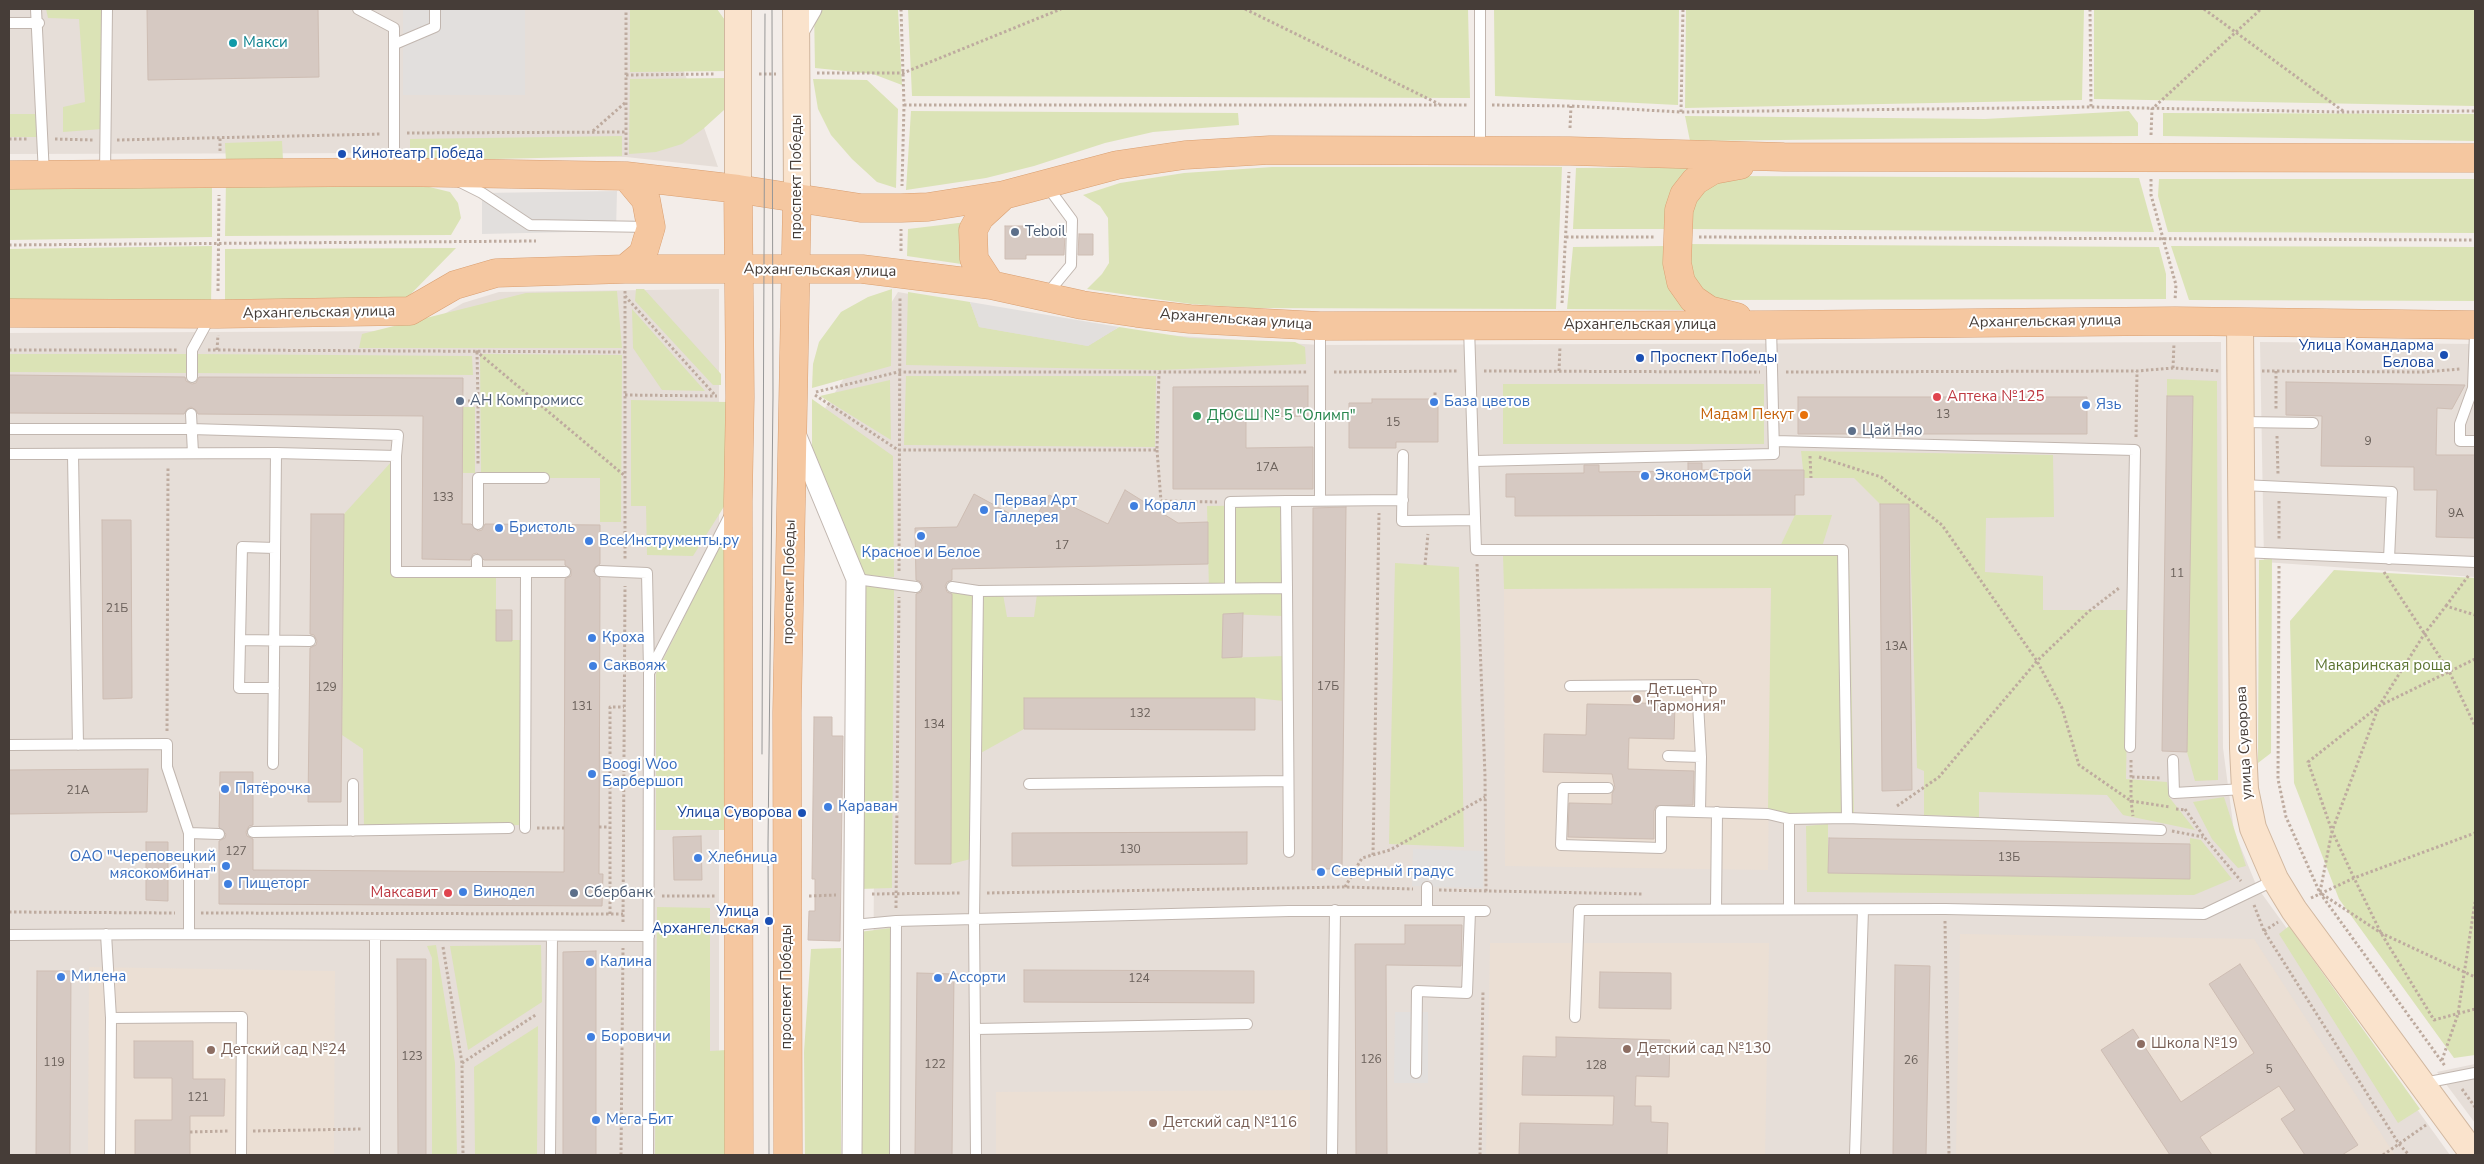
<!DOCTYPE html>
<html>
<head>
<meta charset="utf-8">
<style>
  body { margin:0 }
  #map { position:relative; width:2484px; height:1164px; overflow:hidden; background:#f3ede9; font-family:"Nunito Sans",sans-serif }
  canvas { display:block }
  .frame { position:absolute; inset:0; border:10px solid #463d38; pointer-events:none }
</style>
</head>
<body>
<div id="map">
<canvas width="2484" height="1164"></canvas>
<div class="frame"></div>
</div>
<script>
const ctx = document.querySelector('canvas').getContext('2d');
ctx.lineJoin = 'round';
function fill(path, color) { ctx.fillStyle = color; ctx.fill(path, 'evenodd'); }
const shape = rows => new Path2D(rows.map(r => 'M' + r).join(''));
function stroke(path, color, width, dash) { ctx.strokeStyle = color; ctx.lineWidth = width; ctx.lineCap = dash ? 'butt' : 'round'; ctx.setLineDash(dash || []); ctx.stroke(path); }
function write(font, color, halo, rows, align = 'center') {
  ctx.font = font + ' "Nunito Sans",sans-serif'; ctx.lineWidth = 4; ctx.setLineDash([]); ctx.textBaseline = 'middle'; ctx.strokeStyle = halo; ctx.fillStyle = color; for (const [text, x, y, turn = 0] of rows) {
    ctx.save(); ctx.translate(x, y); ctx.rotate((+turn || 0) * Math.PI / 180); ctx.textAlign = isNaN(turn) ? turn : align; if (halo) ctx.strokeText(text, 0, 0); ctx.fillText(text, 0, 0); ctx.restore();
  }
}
fill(shape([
  [9,9,662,9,718,167,626,157,394,153,9,154],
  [719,289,719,1155,9,1155,9,333,410,331,420,328,463,303,499,292],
  [898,292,1134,333,1319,345,2221,342,2223,748,2234,831,2257,887,2450,1155,872,1155,876,579,814,426],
  [2260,342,2475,344,2475,577,2264,562],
  [2475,1064,2475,1123,2437,1072]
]), '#e6ded8');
fill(shape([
  [1771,587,1768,870,1505,866,1504,589],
  [1960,934,2254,939,2395,1155,1956,1155],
  [1490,943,1769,943,1765,1155,1486,1155],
  [89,967,335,971,334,1155,88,1155],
  [1310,1090,1310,1155,996,1155,996,1092]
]), '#ebdfd4');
fill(shape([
  [46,9,101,9,102,129,63,132,63,107,85,102,79,19,48,18],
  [630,9,717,9,727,23,730,71,630,72],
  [814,9,898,9,902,85,873,74,815,68],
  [908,9,1468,9,1470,98,912,96],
  [1494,9,1679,9,1678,105,1495,96],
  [1686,9,2084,9,2082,100,1685,108],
  [2094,9,2475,9,2475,106,2094,99],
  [729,78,724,110,703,129,682,144,656,152,629,154,630,79],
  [813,79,867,80,898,109,896,188,877,182,852,159,831,135,818,109],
  [911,111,1238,113,1239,125,1153,132,1105,143,1034,166,986,178,906,190],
  [2129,111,2138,123,2138,136,1690,141,1685,116,1985,119],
  [2163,113,2475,114,2475,141,2163,136],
  [9,114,41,114,42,137,9,137],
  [622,136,622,156,410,161,410,139],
  [282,141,283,160,226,162,225,143],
  [1272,167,1562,167,1556,309,1250,308,1191,304,1087,289,1102,274,1109,263,1108,218,1100,206,1083,195,1120,183,1184,173],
  [1698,167,1668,229,1573,229,1576,168],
  [1730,176,2139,178,2154,232,1686,229,1694,195],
  [2159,179,2475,179,2475,233,2168,232,2158,196],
  [9,180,212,183,212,237,9,240],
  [226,181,405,181,450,192,458,203,461,218,451,235,225,236],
  [967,222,968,265,907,256,908,229],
  [1686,244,2159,247,2166,274,2166,299,1719,300,1701,292,1690,279],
  [212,246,211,305,9,303,9,249],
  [1667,246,1689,310,1567,309,1573,247],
  [2171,246,2475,247,2475,301,2189,300],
  [456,248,406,299,225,300,225,249],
  [636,289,644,289,721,374,721,385,713,385,635,301],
  [892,289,891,366,812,388,813,364,819,342,841,312,868,297],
  [617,291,622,348,359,348,362,334,526,293],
  [908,292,970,302,979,327,1088,346,1119,327,1190,338,1295,342,1305,347,1306,364,1159,370,906,365],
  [632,309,705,391,662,390,633,348],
  [9,354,189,354,188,373,9,372],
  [196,354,472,356,473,375,195,373],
  [480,354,622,355,621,522,600,522,600,478,481,478],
  [906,376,1156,376,1155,447,904,445],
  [2167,379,2217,381,2218,780,2195,781,2187,752,2193,397,2167,396],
  [890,380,891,440,820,396],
  [1503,384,1764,384,1764,444,1503,444],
  [812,399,893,456,894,577,862,575,812,448],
  [631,400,726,402,725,505,693,556,647,555,646,506,631,506],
  [463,407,475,407,475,473,463,473],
  [1801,451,2053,455,2054,517,1986,518,1985,572,2043,576,2043,610,2129,610,2126,779,2167,782,2169,797,2195,830,2123,815,2107,795,1979,792,1979,817,1924,815,1924,771,1917,768,1909,504,1880,504,1854,478,1804,478],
  [393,460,393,575,496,577,496,640,522,640,522,825,364,828,363,749,342,735,344,514],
  [1282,505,1283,616,1223,614,1222,658,1284,656,1284,701,1255,698,1024,698,1024,729,979,754,979,857,951,864,952,587,1003,594,1007,617,1034,617,1037,594,1209,591,1207,506],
  [1795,515,1832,515,1821,550,1833,556,1849,555,1854,814,1799,815,1768,810,1771,588,1504,589,1503,555,1776,555],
  [727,531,732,830,656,830,656,674],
  [2272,559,2271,753,2258,763,2259,560],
  [1395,563,1459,567,1464,847,1389,844],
  [2334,570,2475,578,2475,1055,2454,1058,2339,899,2294,783,2290,621],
  [861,585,894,589,892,888,859,889],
  [2224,797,2246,866,2238,868,2212,839,2193,802],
  [1828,824,1828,873,2189,879,2190,838,2201,840,2232,879,2194,895,1807,892,1806,826],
  [657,907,710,908,710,1051,727,1050,727,1155,655,1155],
  [2289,926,2420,1109,2398,1123,2279,934],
  [891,928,889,1155,859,1155,859,932],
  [436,945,455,1063,457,1155,432,1155,432,958,427,946],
  [541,945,542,1002,468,1050,450,946],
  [841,948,841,1155,805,1155,804,1052,811,949],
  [538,1026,537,1155,475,1155,474,1067]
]), '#dbe3b6');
fill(shape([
  [403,9,525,9,525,95,403,95],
  [617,191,616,231,482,234,482,193],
  [970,302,1119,327,1088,346,979,327],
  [1413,849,1484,851,1483,888,1412,886],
  [1395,1012,1428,1012,1428,1083,1394,1083]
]), '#e2dfdd');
const building = shape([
  [147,9,318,9,319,77,148,80,147,9],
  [1005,226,1029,226,1029,234,1065,234,1064,255,1026,255,1026,259,1005,259,1005,226],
  [1079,234,1093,234,1093,255,1078,255,1079,234],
  [9,375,185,377,186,381,192,384,196,383,199,377,463,378,462,524,471,524,478,531,482,530,485,524,600,525,600,564,595,567,593,571,600,578,599,874,603,874,602,906,219,904,219,841,225,838,226,834,219,827,220,772,253,772,253,825,249,826,246,832,247,836,253,839,253,870,564,872,565,579,571,576,571,569,565,565,565,560,484,560,477,553,473,554,470,560,422,559,423,416,198,414,196,410,191,407,187,409,184,414,9,413,9,375],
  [2286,382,2465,385,2452,409,2437,408,2436,455,2475,455,2475,538,2436,537,2437,490,2414,490,2414,467,2321,466,2322,416,2286,415,2286,382],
  [1308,386,1308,416,1246,417,1246,448,1313,447,1313,489,1173,489,1173,387,1308,386],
  [2167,396,2193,396,2187,752,2162,751,2167,396],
  [1798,397,2087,397,2087,434,1798,434,1798,397],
  [1372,399,1438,399,1438,442,1396,442,1396,448,1349,448,1349,403,1372,403,1372,399],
  [1688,463,1702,463,1702,470,1804,470,1804,495,1795,495,1795,515,1515,516,1515,497,1506,497,1506,474,1584,473,1584,465,1599,465,1599,472,1688,471,1688,463],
  [1125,490,1178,523,1208,522,1208,564,952,569,952,580,947,582,945,586,947,592,952,594,951,864,915,864,916,594,921,592,923,587,921,582,916,580,915,528,957,527,974,494,1031,525,1049,495,1108,524,1125,490],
  [1880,504,1909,504,1912,790,1882,791,1880,504],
  [1346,507,1342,868,1312,870,1313,508,1346,507],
  [311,514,344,514,341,802,308,802,310,648,316,645,317,641,314,635,310,634,311,514],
  [102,520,131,520,132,698,103,699,102,520],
  [496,610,512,610,512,641,496,641,496,610],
  [1243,613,1242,657,1222,658,1223,614,1243,613],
  [1024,698,1255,698,1255,730,1024,729,1024,698],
  [1639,703,1675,704,1674,739,1629,738,1628,769,1694,771,1693,805,1656,806,1654,811,1654,839,1568,837,1569,803,1612,804,1612,794,1615,788,1612,774,1543,772,1544,734,1586,735,1587,704,1639,705,1639,703],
  [814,717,832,717,832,736,843,736,840,941,808,940,809,911,815,911,815,879,812,879,814,717],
  [148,769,147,812,9,814,9,770,148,769],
  [1247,832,1247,864,1012,866,1012,833,1247,832],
  [701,836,702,880,674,880,673,837,701,836],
  [1829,838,2190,844,2190,879,1828,873,1829,838],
  [146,842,168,842,168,901,146,900,146,842],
  [1405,925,1462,925,1461,966,1386,965,1387,1155,1356,1155,1355,944,1405,944,1405,925],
  [596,951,596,1155,563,1155,563,952,596,951],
  [397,959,426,959,426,1155,398,1155,397,959],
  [2240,964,2358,1145,2342,1155,2305,1155,2281,1119,2295,1110,2279,1086,2200,1137,2212,1155,2170,1155,2101,1050,2133,1029,2181,1102,2254,1053,2209,984,2240,964],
  [1895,965,1930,966,1926,1155,1893,1155,1895,965],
  [1024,970,1254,971,1254,1003,1024,1002,1024,970],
  [37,971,71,971,70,1155,36,1155,37,971],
  [1600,972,1671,973,1671,1009,1599,1008,1600,972],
  [917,973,954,974,952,1155,915,1155,917,973],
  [1556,1037,1670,1040,1669,1077,1636,1076,1635,1106,1651,1106,1651,1122,1668,1123,1667,1155,1519,1155,1520,1123,1613,1125,1614,1096,1522,1095,1523,1056,1556,1057,1556,1037],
  [134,1041,193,1041,193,1079,225,1079,224,1116,190,1116,190,1155,135,1155,135,1120,172,1120,172,1078,134,1078,134,1041]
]);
fill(building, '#d6c9c2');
stroke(building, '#cebdb3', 1);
const service = shape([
  [36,9,44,175],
  [358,9,394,28,394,171],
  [1480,9,1480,150],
  [9,23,39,23],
  [395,44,435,27,435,9],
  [105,174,107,9],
  [460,182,482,193,530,225,650,227],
  [1047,186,1072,220,1071,265,1047,294],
  [1469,327,1476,550,1843,550,1847,818,1789,819,1789,909],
  [2475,333,2473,388,2460,424,2460,441,2475,441],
  [192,377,192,350,210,317],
  [191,414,193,453],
  [2241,422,2313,423],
  [9,429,191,429,398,435,396,456],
  [1774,441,2135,450,2130,747],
  [9,454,276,453,396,456,396,572,526,572,525,828],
  [73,455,78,745],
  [1403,455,1402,521,1475,520],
  [1475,461,1774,454,1771,326],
  [2242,485,2392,492,2389,559],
  [1320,499,1320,327],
  [478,524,478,478,544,478],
  [2241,552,2475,562],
  [477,560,477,572],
  [600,571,647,573,649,669],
  [526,572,565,572],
  [856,579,916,587],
  [952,587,978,591],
  [1230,588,1230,502,1286,501],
  [1287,588,1286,501,1403,500],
  [240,640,310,641],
  [1570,686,1697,685,1701,757,1700,811],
  [274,688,239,688,242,547,275,548],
  [9,745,167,744,167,767,189,833,189,934,649,936],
  [1668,756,1701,757],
  [2173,760,2174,793,2244,789],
  [273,764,276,453],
  [353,784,353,831],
  [1029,784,1287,781],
  [1608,788,1563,788,1561,845,1661,848,1661,811,1768,814,1789,819],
  [1847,818,2161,830],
  [253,832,509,828],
  [189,833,219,834],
  [1427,887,1427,911],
  [1716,909,1717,812],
  [853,925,896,921,1289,911,1485,911],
  [106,934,111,1018,110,1155],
  [9,935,189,934],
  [1575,1017,1579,910,1945,909,2204,914,2275,880],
  [111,1018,242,1017,241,1155],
  [976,1029,1247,1024],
  [1416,1073,1417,991,1467,993,1470,911],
  [2424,1083,2475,1073],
  [375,1155,375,936],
  [550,1155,552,936],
  [648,1155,649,673,730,515],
  [895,1155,896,921],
  [976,1155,974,920,978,591,1287,588,1289,852],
  [1332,1155,1335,910],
  [1855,1155,1863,910]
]);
const minor = shape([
  [797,35,812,9],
  [796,434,856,579,852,1155]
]);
const secondary = shape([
  [738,9,738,189],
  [796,9,797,198],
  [2240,322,2243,748,2245,789,2253,828,2275,879,2294,910,2474,1155]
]);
const primary = shape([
  [9,175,394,172,626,176,738,189,861,208,901,208,928,207,1004,195,1117,165,1185,155,1270,150,1570,151,1784,157,2475,158],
  [738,189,740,397,738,501,739,1155],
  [625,269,643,254,651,227,646,200,626,176],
  [991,285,974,259,973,230,980,217,1004,195],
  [9,313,218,314,410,311,455,285,496,273,625,269,862,269,991,285,1082,305,1137,313,1190,319,1320,326,1771,325,2175,321,2475,325],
  [1737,317,1709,310,1693,299,1681,282,1677,263,1679,210,1684,195,1695,181,1713,170,1740,165],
  [788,1155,787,712,797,198]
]);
stroke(service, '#c1b6af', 12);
stroke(minor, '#c1b6af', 21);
stroke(secondary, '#d1b79f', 28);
stroke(primary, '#d99f71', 29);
stroke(shape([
  [901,9,904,105,902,186],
  [1245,9,1439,104],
  [2090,9,2091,107],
  [2204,9,2343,111],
  [817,73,903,73,1061,9],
  [759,74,776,74],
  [626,75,626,9],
  [904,105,1468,105],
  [1492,105,1571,106,1681,112,2091,107,2343,112,2475,111],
  [1681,112,1683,9],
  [1570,128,1571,106],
  [593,131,626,102],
  [407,133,627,132],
  [2151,135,2152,109,2261,9],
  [9,139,29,139],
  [55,139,94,140],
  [117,140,381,134],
  [220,151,220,137],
  [626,155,626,75,716,74],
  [2151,179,2151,195,2176,285,2175,300],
  [1566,237,1655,237],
  [1699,237,2475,240],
  [9,245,536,241],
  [901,251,901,229],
  [218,291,219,195],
  [625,291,625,560],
  [625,296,715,395],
  [1562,303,1569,172],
  [9,350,179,350],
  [208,350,625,352],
  [217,350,218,335],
  [476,351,625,476],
  [477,352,478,401],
  [2173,368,2174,343],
  [1484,371,1760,372],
  [1559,371,1560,346],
  [2262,371,2424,372,2460,369],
  [2276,371,2276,409],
  [1334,372,1457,371],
  [1786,372,2137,371,2173,368,2220,371],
  [816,392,898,372,1307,372],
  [625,395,717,396],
  [815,395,898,450,1157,450,1159,373],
  [1435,395,1435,392],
  [463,401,478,401,478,465],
  [2277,436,2278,474],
  [2136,437,2137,371],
  [1157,450,1161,501,1217,502],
  [1810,456,1811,478],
  [1819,457,1881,477,1942,525,2037,661,2062,708,2079,765,2131,801,2170,807],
  [2279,501,2279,539],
  [1477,564,1485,776,1486,892],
  [1425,565,1428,534],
  [2279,566,2278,779,2286,817,2320,893,2445,1066],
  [899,571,900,297],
  [2384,572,2449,671,2475,726],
  [2446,606,2469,575],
  [2475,659,2379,706,2308,762,2332,831,2354,878,2381,933,2434,1020,2475,1009],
  [167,731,168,467],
  [2131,760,2131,801,2133,816],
  [2132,777,2161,778],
  [1897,806,1939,777,2037,661,2088,612,2119,588],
  [2176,809,2186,810],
  [2185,809,2204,837,2241,881],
  [599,827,609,827],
  [537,828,564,828],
  [2172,831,2203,837],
  [1373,855,1379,513],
  [1345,887,1362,858,1390,850,1485,797],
  [1439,890,1643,894],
  [2320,892,2332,831,2379,706,2425,633,2446,606,2475,615],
  [987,893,1345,887,1413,889],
  [872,894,961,893],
  [2322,894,2381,933,2475,977],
  [624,895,636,895],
  [662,896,716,896],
  [809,896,836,895],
  [2311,898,2354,878,2475,833],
  [2254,905,2264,931,2399,1144,2409,1155],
  [896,908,899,597],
  [9,912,175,913],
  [201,913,623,914],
  [610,914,610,707,624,707],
  [1945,921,1949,1155],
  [623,922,625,586],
  [2264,931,2278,922],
  [443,947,462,1063,463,1155],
  [2442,1060,2458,1014,2475,902],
  [462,1063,537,1014],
  [2462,1089,2475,1107],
  [253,1131,362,1129],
  [190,1132,229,1131],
  [621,1155,623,948],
  [1480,1155,1483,991],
  [2383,1155,2426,1125]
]), '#beab9f', 3, [2.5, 2.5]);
stroke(service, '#fff', 10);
stroke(minor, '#fff', 19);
stroke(secondary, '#fae3cc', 26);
stroke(primary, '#f5c7a0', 28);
stroke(shape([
  [762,754,765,14],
  [769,1155,768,844,773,396,772,9]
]), '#979797', 1);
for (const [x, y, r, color] of [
  [233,43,5,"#0f9aa8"],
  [342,154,5,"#1a4fb4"],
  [1015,232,5,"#5c6f8a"],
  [2444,355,5,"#1a4fb4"],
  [1640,358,5,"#1a4fb4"],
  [1937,397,5,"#e0444e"],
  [460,401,5,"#5c6f8a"],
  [1434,402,5,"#3f7fe0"],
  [2086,405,5,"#3f7fe0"],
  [1804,415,5,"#e8710a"],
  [1197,416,5,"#2e9e5b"],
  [1852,431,5,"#5c6f8a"],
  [1645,476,5,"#3f7fe0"],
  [1134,506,5,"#3f7fe0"],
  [984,510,5,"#3f7fe0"],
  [499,528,5,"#3f7fe0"],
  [921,536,5,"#3f7fe0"],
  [589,541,5,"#3f7fe0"],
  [592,638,5,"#3f7fe0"],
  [593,666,5,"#3f7fe0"],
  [1637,699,5,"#8d6e63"],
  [592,774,5,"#3f7fe0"],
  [225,789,5,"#3f7fe0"],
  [828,807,5,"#3f7fe0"],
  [802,813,5,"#1a4fb4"],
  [698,858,5,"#3f7fe0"],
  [226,866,5,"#3f7fe0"],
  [1321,872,5,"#3f7fe0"],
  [228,884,5,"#3f7fe0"],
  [463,892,5,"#3f7fe0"],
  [448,893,5,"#e0444e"],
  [574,893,5,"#5c6f8a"],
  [769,921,5,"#1a4fb4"],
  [590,962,5,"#3f7fe0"],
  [61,977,5,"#3f7fe0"],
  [938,978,5,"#3f7fe0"],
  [591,1037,5,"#3f7fe0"],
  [2141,1044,5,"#8d6e63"],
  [1627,1049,5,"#8d6e63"],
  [211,1050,5,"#8d6e63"],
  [596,1120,5,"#3f7fe0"],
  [1153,1123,5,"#8d6e63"]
]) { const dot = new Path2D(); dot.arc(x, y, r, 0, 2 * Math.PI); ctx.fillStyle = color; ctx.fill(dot); stroke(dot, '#fff', 2); }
write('12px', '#6a605a', null, [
  ["13",1943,415],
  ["15",1393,423],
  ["9",2368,442],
  ["17А",1267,468],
  ["133",443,498],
  ["9А",2456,514],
  ["17",1062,546],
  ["11",2177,574],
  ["21Б",117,609],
  ["13А",1896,647],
  ["17Б",1328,687],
  ["129",326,688],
  ["131",582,707],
  ["132",1140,714],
  ["134",934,725],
  ["21А",78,791],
  ["130",1130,850],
  ["127",236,852],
  ["13Б",2009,858],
  ["124",1139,979],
  ["123",412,1057],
  ["126",1371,1060],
  ["26",1911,1061],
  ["119",54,1063],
  ["122",935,1065],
  ["128",1596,1066],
  ["5",2269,1070],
  ["121",198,1098]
]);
write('15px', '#0d838f', '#fff', [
  ["Макси",243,43]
], 'left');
write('15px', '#164399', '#fff', [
  ["Кинотеатр Победа",352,154,"left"],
  ["Улица Командарма",2434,346],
  ["Белова",2434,363],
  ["Проспект Победы",1650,358,"left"],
  ["Улица Суворова",792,813],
  ["Улица",759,912],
  ["Архангельская",759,929]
], 'right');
write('15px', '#463d38', '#fff', [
  ["проспект Победы",797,177,-90],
  ["Архангельская улица",820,271,1],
  ["Архангельская улица",319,313,-1],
  ["Архангельская улица",1236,320,4],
  ["Архангельская улица",2045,322,-1],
  ["Архангельская улица",1640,325],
  ["проспект Победы",790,582,-89],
  ["улица Суворова",2245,743,-93],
  ["проспект Победы",787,987,-90]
]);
write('15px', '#4e5e75', '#fff', [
  ["Teboil",1025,232],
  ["АН Компромисс",470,401],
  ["Цай Няо",1862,431],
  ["Сбербанк",584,893]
], 'left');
write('15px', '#be3a42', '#fff', [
  ["Аптека №125",1947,397],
  ["Максавит",438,893,"right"]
], 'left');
write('15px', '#366cbe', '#fff', [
  ["База цветов",1444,402],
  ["Язь",2096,405],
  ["ЭкономСтрой",1655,476],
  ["Первая Арт",994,501],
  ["Галлерея",994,518],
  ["Коралл",1144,506],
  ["Бристоль",509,528],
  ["ВсеИнструменты.ру",599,541],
  ["Красное и Белое",921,553,"center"],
  ["Кроха",602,638],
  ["Саквояж",603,666],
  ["Boogi Woo",602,765],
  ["Барбершоп",602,782],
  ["Пятёрочка",235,789],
  ["Караван",838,807],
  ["ОАО \"Череповецкий",216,857,"right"],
  ["мясокомбинат\"",216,874,"right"],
  ["Хлебница",708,858],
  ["Северный градус",1331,872],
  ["Пищеторг",238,884],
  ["Винодел",473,892],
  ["Калина",600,962],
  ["Милена",71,977],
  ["Ассорти",948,978],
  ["Боровичи",601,1037],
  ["Мега-Бит",606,1120]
], 'left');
write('15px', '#c56008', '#fff', [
  ["Мадам Пекут",1794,415]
], 'right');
write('15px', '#27864d', '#fff', [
  ["ДЮСШ № 5 \"Олимп\"",1207,416]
], 'left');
write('15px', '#5b7330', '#fff', [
  ["Макаринская роща",2383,666]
]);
write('15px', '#785e54', '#fff', [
  ["Дет.центр",1647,690],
  ["\"Гармония\"",1647,707],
  ["Школа №19",2151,1044],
  ["Детский сад №130",1637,1049],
  ["Детский сад №24",221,1050],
  ["Детский сад №116",1163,1123]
], 'left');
</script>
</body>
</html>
